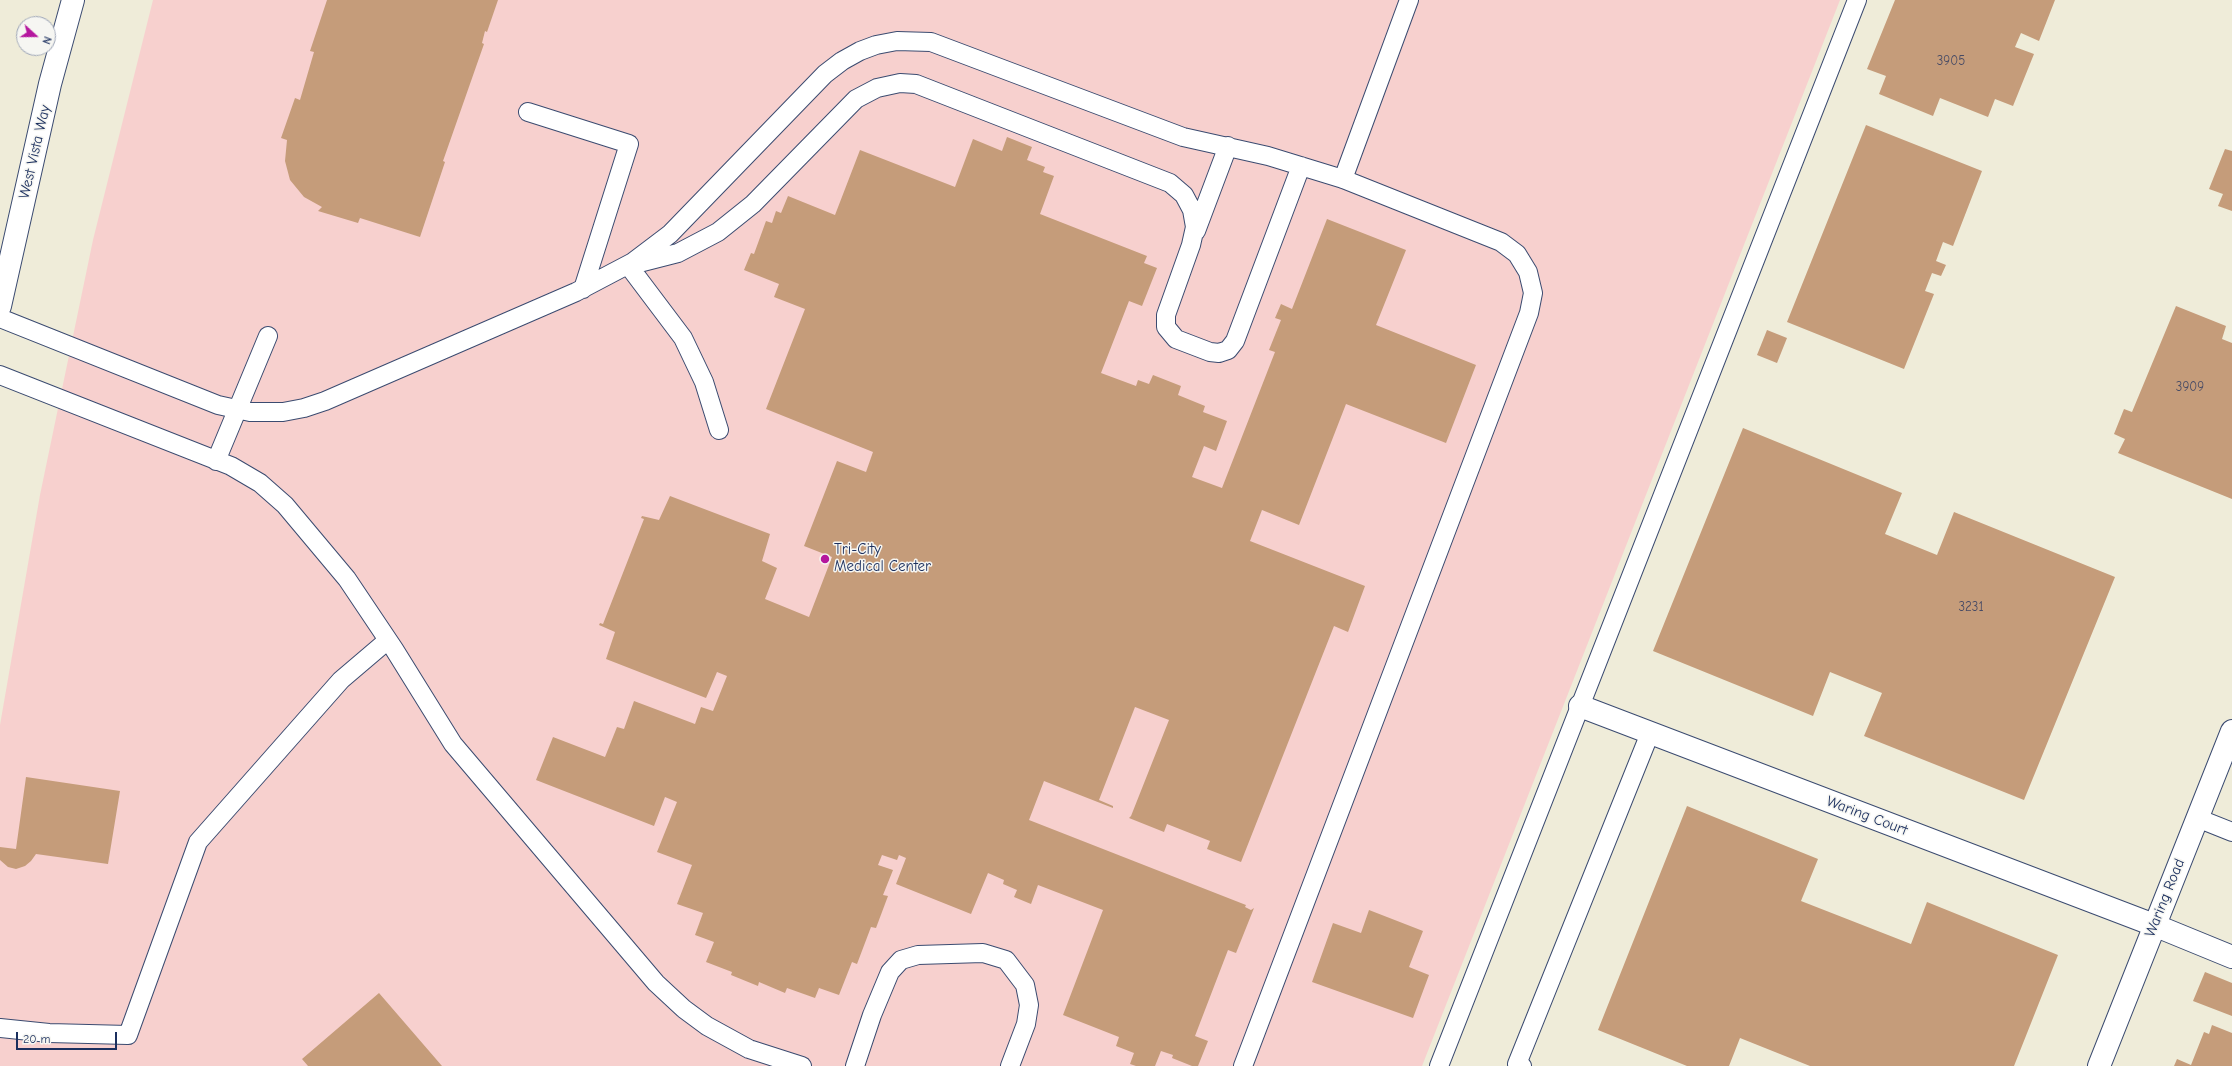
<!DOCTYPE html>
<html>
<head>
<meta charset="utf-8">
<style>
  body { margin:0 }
  #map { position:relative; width:2232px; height:1066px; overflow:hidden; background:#efecd9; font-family:"Comic Neue",sans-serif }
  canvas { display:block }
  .north { position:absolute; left:16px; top:16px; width:40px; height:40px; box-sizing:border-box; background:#f6f6f2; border:1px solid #9ea6b7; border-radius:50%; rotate:111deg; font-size:11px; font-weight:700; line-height:16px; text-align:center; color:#1b2f5e }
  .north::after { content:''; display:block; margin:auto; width:14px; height:18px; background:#b5179e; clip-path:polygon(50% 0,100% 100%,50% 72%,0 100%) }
  .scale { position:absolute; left:16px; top:1032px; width:101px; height:18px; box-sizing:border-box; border:2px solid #1b2f5e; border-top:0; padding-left:5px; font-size:12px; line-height:14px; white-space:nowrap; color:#1b2f5e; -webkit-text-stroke:3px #f6f6f2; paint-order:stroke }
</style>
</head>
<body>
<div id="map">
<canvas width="2232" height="1066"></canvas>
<div class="north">N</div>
<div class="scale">20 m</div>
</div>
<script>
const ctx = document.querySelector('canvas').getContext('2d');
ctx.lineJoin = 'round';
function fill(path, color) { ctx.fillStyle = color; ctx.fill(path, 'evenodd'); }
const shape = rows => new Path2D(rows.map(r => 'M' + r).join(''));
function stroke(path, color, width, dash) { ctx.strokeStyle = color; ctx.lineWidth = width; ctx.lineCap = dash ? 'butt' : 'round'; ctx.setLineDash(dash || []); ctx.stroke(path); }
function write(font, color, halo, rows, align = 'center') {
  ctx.font = font + ' "Comic Neue",sans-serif'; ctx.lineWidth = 3; ctx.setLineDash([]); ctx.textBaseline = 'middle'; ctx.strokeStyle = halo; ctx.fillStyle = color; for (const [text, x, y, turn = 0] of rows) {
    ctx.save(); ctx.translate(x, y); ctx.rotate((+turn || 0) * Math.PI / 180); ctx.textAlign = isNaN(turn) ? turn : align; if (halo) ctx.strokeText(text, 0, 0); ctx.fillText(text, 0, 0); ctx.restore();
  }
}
fill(shape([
  [153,0,1840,0,1422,1066,0,1066,0,725,40,495,93,240]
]), '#f7d0ce');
fill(shape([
  [327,0,498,0,487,32,485,31,482,43,484,44,443,161,445,162,420,237,360,218,358,223,318,211,322,207,304,197,290,180,285,161,287,140,281,138,295,98,300,100,314,52,310,51],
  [1895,0,2055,0,2039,41,2021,33,2015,47,2034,54,2013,106,1995,99,1988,117,1940,98,1933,116,1879,94,1886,76,1867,69],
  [1866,125,1982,171,1953,246,1943,242,1936,261,1946,265,1941,276,1932,273,1925,291,1934,294,1904,369,1787,322],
  [1007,137,1032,147,1027,160,1045,167,1043,172,1054,176,1040,214,1147,256,1144,263,1157,268,1142,306,1129,301,1101,373,1136,386,1138,380,1149,384,1153,375,1181,386,1178,395,1205,406,1203,412,1227,421,1216,451,1204,446,1192,477,1222,488,1275,352,1269,350,1281,320,1275,318,1281,304,1292,309,1327,219,1406,250,1376,325,1476,365,1446,443,1346,404,1299,525,1262,510,1250,541,1365,586,1348,632,1334,626,1241,862,1207,849,1210,841,1167,824,1164,832,1129,818,1131,816,1169,720,1135,707,1099,800,1113,806,1113,808,1044,781,1029,820,1246,905,1245,907,1251,910,1254,908,1236,953,1228,950,1195,1036,1208,1041,1198,1066,1192,1066,1172,1058,1173,1055,1161,1051,1155,1066,1136,1066,1130,1064,1134,1053,1116,1046,1119,1037,1063,1015,1103,910,1038,885,1031,904,1014,897,1017,890,1003,884,1004,880,988,873,971,914,896,884,906,858,899,855,897,860,882,855,878,865,893,870,883,895,888,896,876,928,871,927,857,964,852,962,839,995,819,988,815,998,787,988,785,993,759,982,758,986,731,975,732,972,706,962,714,942,695,935,703,913,677,904,692,865,657,852,677,802,665,797,654,826,536,780,553,737,605,757,617,727,624,729,634,701,695,724,701,707,713,711,727,676,717,672,706,698,606,659,615,632,599,625,600,623,603,624,644,519,641,518,642,516,659,520,670,496,770,534,762,561,777,568,765,599,809,617,832,557,804,546,837,461,866,472,873,452,766,409,805,309,774,297,779,284,744,270,751,253,754,254,766,221,772,223,776,211,781,213,788,196,835,215,860,150,955,187,973,139,1002,151],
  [2225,149,2232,151,2232,211,2218,206,2223,194,2209,189],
  [2176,306,2226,326,2222,339,2232,343,2232,499,2118,453,2125,439,2114,434,2124,409,2132,412],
  [1767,330,1787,338,1777,363,1757,355],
  [1743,428,1902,493,1885,534,1937,555,1954,512,2115,577,2024,800,1864,736,1882,693,1830,672,1813,716,1653,651],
  [26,777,120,791,108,864,36,854,31,861,25,866,16,869,8,867,0,860,0,847,16,849],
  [1687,806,1818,859,1801,901,1911,944,1927,902,2058,955,2014,1066,1810,1066,1740,1038,1729,1066,1687,1066,1598,1030],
  [1369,910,1423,931,1409,967,1429,975,1413,1018,1312,982,1333,923,1361,933],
  [2205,972,2232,983,2232,1016,2193,1001],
  [379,993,442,1066,308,1066,302,1059],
  [2212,1025,2232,1033,2232,1066,2174,1066,2177,1059,2191,1065,2204,1032,2209,1034]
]), '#c59c7a');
const service = shape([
  [528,112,629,144,583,289],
  [1343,179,1409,0],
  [1196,231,1228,146],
  [635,264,678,253,718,232,753,204,856,99,877,88,900,83,916,84,1170,183,1184,195,1192,210,1195,227,1191,245,1166,315,1166,327,1176,339,1210,352,1219,353,1228,350,1235,341,1301,166],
  [628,265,683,338,704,382,719,430],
  [0,318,218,405,250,412,283,412,304,408,325,401,576,292,633,262,670,234,825,74,842,61,860,51,876,45,897,41,931,42,1183,137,1268,156,1343,179,1501,242,1517,254,1528,272,1533,293,1529,313,1243,1066],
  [0,375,231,466,260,483,285,505,347,579,394,649,453,744,656,983,684,1009,707,1026,749,1049,802,1066],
  [216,461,268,336],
  [2197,818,2232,832],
  [0,1028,49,1033,128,1035,198,842,341,680,388,640],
  [855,1066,872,1015,890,972,901,960,918,955,983,953,1006,960,1025,985,1029,1005,1026,1024,1010,1066],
  [1439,1066,1857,0],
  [1522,1066,1517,1064,1650,733]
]);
const minor = shape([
  [1580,706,2154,925,2232,957]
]);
const tertiary = shape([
  [2099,1066,2232,731]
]);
const secondary = shape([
  [0,306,50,84,73,0]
]);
stroke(service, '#3b4b70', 20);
stroke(minor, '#3b4b70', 24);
stroke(tertiary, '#3b4b70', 24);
stroke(secondary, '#3b4b70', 24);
stroke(service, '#fff', 18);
stroke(minor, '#fff', 22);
stroke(tertiary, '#fff', 22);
stroke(secondary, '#fff', 22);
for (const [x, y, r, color] of [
  [825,559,5,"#b5179e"]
]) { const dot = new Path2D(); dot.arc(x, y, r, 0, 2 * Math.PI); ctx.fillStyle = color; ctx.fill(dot); stroke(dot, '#f6f6f2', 1.5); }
write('13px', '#464a65', null, [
  ["3905",1951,61],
  ["3909",2190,387],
  ["3231",1971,607]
]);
write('15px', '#1b2f5e', '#f6f6f2', [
  ["West Vista Way",35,152,-77],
  ["Waring Court",1867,816,21],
  ["Waring Road",2165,898,-68]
]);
write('15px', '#1b2f5e', '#f6f6f2', [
  ["Tri-City",834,550],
  ["Medical Center",834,567]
], 'left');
</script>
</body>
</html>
